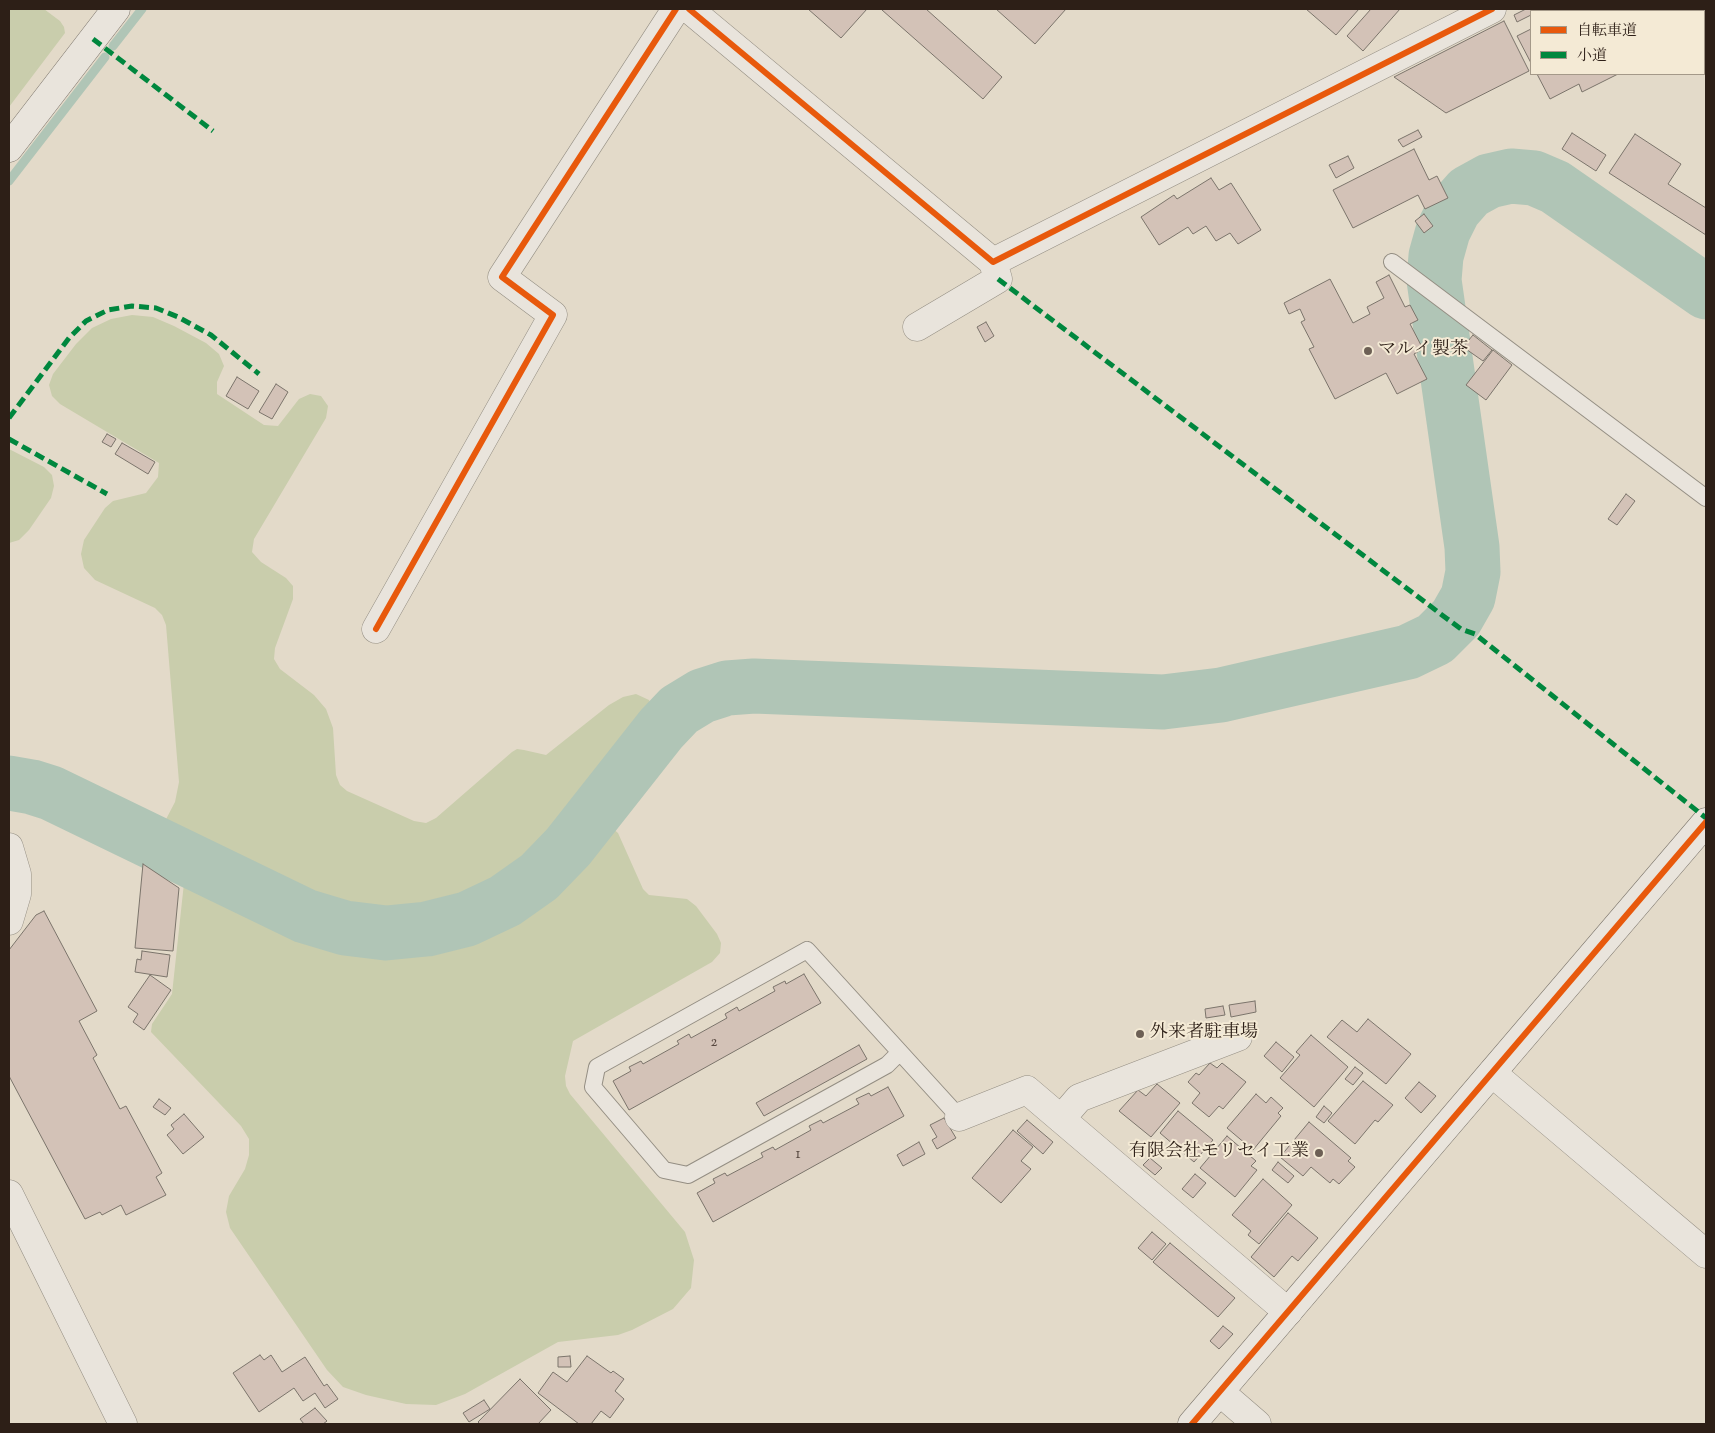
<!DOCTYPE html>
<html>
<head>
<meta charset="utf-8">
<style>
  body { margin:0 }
  #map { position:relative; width:1715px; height:1433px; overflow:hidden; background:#e3dac9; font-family:"Sorts Mill Goudy","Noto Serif JP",serif }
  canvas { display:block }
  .frame { position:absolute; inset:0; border:10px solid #2d1f17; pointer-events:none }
  .legend { position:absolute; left:1530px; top:10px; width:175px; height:65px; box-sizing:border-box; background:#f4ead5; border:1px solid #a49989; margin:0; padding:6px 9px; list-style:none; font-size:15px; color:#2d1f17 }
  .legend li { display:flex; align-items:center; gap:10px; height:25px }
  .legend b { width:25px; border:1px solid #a49989 }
</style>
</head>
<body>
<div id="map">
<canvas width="1715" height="1433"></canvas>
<div class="frame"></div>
<ul class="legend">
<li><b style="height:6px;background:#e8590c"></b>自転車道</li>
<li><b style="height:6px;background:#00873e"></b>小道</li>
</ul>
</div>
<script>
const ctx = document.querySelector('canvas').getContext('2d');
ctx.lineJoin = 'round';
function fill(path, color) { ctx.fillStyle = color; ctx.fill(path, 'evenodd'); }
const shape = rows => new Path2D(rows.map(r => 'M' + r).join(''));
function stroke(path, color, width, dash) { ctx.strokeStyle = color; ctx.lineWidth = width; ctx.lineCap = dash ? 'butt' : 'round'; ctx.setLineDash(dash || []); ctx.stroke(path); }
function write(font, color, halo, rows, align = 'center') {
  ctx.font = font + ' "Sorts Mill Goudy","Noto Serif JP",serif'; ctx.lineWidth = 4; ctx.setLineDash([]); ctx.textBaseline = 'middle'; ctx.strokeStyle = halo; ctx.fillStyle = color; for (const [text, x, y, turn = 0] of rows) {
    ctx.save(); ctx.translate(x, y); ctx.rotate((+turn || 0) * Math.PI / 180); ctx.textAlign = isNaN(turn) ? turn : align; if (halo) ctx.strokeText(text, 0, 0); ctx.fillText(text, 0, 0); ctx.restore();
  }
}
fill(shape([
  [11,9,44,9,60,21,64,27,65,33,9,107,9,11],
  [132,315,153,317,174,326,206,343,219,354,224,366,217,382,217,394,264,425,278,426,299,399,310,394,321,396,328,406,326,418,254,539,252,552,261,562,286,578,293,586,293,599,275,648,274,659,280,669,314,695,326,709,333,728,336,775,340,785,347,791,414,821,426,823,436,818,512,752,517,749,524,750,546,755,609,705,623,697,636,694,649,700,654,711,650,725,559,839,531,868,499,892,464,908,425,918,386,921,347,917,309,906,167,837,163,832,163,825,175,802,179,782,166,625,162,615,155,608,95,580,84,568,81,554,84,540,105,508,113,501,146,493,158,477,159,463,60,404,52,396,49,385,53,374,76,344,92,328,111,319],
  [9,449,44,467,52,475,54,486,51,498,29,530,19,540,9,543],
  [602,826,611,827,618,833,643,889,649,895,687,899,696,906,717,934,721,943,720,953,712,962,573,1041,565,1076,566,1086,570,1094,685,1232,694,1260,691,1288,673,1309,632,1330,618,1335,558,1342,465,1394,436,1405,406,1404,366,1395,343,1387,327,1370,230,1228,226,1212,229,1196,245,1169,249,1155,249,1139,241,1126,151,1032,152,1024,172,994,184,883,186,878,196,876,300,927,342,940,386,944,429,941,472,929,511,911,546,885]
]), '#c9cdac');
stroke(shape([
  [113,46,142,9],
  [9,181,105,57]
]), '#b0c5b6', 9);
stroke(shape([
  [9,783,32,787,51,793,305,916,345,928,386,933,427,929,467,919,505,901,539,877,568,847,661,729,679,710,702,696,727,688,754,686,1163,702,1221,695,1408,652,1435,639,1456,618,1468,597,1473,572,1472,547,1434,280,1436,256,1443,231,1454,209,1469,192,1489,181,1511,176,1534,178,1555,187,1706,292]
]), '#b0c5b6', 55);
const building = shape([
  [808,9,867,9,841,38,808,9],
  [884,9,926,9,1002,77,983,99,882,10,884,9],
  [996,9,1066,9,1035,44,996,9],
  [1306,9,1359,9,1336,35,1306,9],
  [1371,9,1400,9,1363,51,1347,36,1371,9],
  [1526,9,1544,9,1531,11,1531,15,1517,22,1514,15,1526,9],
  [1571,9,1617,9,1618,11,1566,11,1571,9],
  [1633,9,1697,9,1692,11,1634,11,1633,9],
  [1504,21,1529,71,1446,113,1394,77,1504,21],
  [1531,29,1531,63,1517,36,1531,29],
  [1537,74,1618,74,1582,92,1579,84,1550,99,1537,74],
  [1418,130,1422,137,1403,147,1398,140,1418,130],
  [1572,133,1606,155,1596,171,1562,149,1572,133],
  [1635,134,1681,164,1668,184,1706,208,1706,235,1609,173,1635,134],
  [1414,149,1429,180,1437,176,1448,198,1425,209,1418,195,1353,228,1333,190,1414,149],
  [1348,156,1354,168,1336,178,1329,165,1348,156],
  [1211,178,1219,190,1231,183,1261,230,1238,244,1230,233,1216,241,1206,226,1193,234,1188,227,1159,245,1141,217,1174,195,1177,199,1211,178],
  [1424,214,1433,226,1424,233,1415,221,1424,214],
  [1389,275,1405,307,1410,305,1418,320,1410,324,1423,349,1414,354,1427,379,1397,394,1386,373,1335,399,1309,349,1314,347,1301,322,1305,320,1300,309,1289,314,1284,303,1330,279,1353,323,1370,314,1367,307,1384,298,1376,282,1389,275],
  [986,322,994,336,985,342,977,327,986,322],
  [1473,335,1492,350,1483,361,1463,347,1473,335],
  [1493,350,1512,365,1486,400,1466,385,1493,350],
  [237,377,259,391,248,409,226,396,237,377],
  [276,384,288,392,272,419,259,412,276,384],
  [107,434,116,439,111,447,102,442,107,434],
  [122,443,155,462,148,474,115,454,122,443],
  [1626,494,1635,501,1617,525,1608,519,1626,494],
  [143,864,179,888,173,951,135,948,143,864],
  [44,911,97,1011,79,1021,97,1055,93,1058,120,1109,126,1106,162,1173,156,1177,166,1195,126,1215,121,1205,102,1215,100,1212,85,1219,9,1076,9,950,36,915,44,911],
  [142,951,170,955,167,977,135,972,137,959,141,960,142,951],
  [804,974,821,1003,629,1110,613,1081,631,1071,629,1067,641,1061,643,1064,679,1044,677,1041,689,1034,691,1038,727,1018,725,1014,737,1007,739,1011,775,991,773,987,785,981,786,984,804,974],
  [150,975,171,990,144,1030,133,1022,138,1014,128,1007,150,975],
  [1255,1001,1256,1012,1231,1017,1229,1005,1255,1001],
  [1223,1006,1225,1015,1206,1018,1205,1009,1223,1006],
  [1368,1019,1411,1054,1386,1084,1327,1037,1342,1020,1357,1032,1368,1019],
  [1311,1035,1348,1067,1314,1107,1280,1078,1300,1055,1296,1052,1311,1035],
  [1276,1042,1294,1057,1282,1072,1264,1056,1276,1042],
  [859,1045,867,1059,764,1116,756,1103,859,1045],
  [1210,1063,1217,1068,1222,1063,1246,1082,1223,1109,1219,1106,1209,1117,1192,1103,1200,1093,1188,1082,1196,1073,1199,1075,1210,1063],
  [1355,1067,1363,1073,1353,1085,1345,1079,1355,1067],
  [1363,1081,1393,1105,1378,1122,1375,1120,1355,1144,1328,1121,1363,1081],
  [1419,1082,1436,1096,1421,1113,1405,1098,1419,1082],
  [1157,1084,1180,1103,1151,1137,1119,1111,1138,1090,1146,1096,1157,1084],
  [888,1087,904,1116,713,1222,697,1193,715,1183,713,1179,725,1173,727,1176,763,1157,761,1153,773,1147,775,1150,811,1130,809,1126,821,1120,823,1123,859,1104,856,1099,869,1093,871,1096,888,1087],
  [1256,1094,1266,1103,1271,1097,1283,1108,1278,1113,1281,1116,1253,1150,1227,1128,1256,1094],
  [159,1099,171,1108,165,1115,153,1107,159,1099],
  [1324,1106,1332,1113,1324,1123,1316,1117,1324,1106],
  [1178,1111,1213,1140,1194,1162,1160,1133,1178,1111],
  [184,1114,204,1137,183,1154,167,1135,174,1129,171,1125,184,1114],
  [944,1118,956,1138,937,1149,932,1140,937,1137,930,1125,944,1118],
  [1027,1120,1053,1142,1043,1154,1017,1131,1027,1120],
  [1309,1122,1351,1158,1348,1161,1355,1167,1339,1184,1333,1179,1330,1183,1311,1167,1303,1176,1280,1157,1309,1122],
  [1013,1130,1033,1147,1021,1161,1031,1169,1001,1203,972,1178,1013,1130],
  [1227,1136,1256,1161,1251,1166,1257,1170,1235,1197,1200,1168,1227,1136],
  [919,1142,925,1154,903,1166,897,1155,919,1142],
  [1150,1158,1162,1168,1155,1175,1143,1165,1150,1158],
  [1278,1162,1294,1176,1288,1183,1272,1170,1278,1162],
  [1195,1174,1206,1183,1193,1198,1182,1189,1195,1174],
  [1263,1179,1292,1205,1259,1244,1248,1235,1251,1231,1232,1215,1263,1179],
  [1288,1213,1318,1238,1298,1261,1292,1256,1274,1277,1251,1257,1288,1213],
  [1152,1232,1166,1244,1152,1260,1138,1248,1152,1232],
  [1170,1243,1235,1298,1218,1317,1153,1262,1170,1243],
  [1223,1326,1233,1334,1219,1349,1210,1341,1223,1326],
  [260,1355,264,1360,271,1355,282,1372,305,1357,324,1386,327,1384,338,1399,325,1408,315,1393,303,1401,294,1388,259,1412,233,1373,260,1355],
  [570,1356,571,1367,558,1367,558,1357,570,1356],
  [587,1356,611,1373,613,1371,624,1379,615,1391,624,1399,610,1418,601,1411,591,1424,579,1424,538,1393,553,1372,567,1382,587,1356],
  [520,1379,551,1410,538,1424,480,1424,478,1422,520,1379],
  [484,1400,490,1409,469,1422,463,1413,484,1400],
  [315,1408,327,1421,323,1424,304,1424,300,1419,315,1408]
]);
fill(building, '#d3c2b7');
stroke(building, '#7b746b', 1);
const lane = shape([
  [1392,262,1706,498],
  [900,1052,887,1065,688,1175,664,1170,593,1087,597,1067,807,950,959,1117]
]);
const street = shape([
  [689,9,993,262,1492,9],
  [917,327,998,279,993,262],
  [376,629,553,315,502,277,676,9],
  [9,847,17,874,17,894,9,921],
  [1492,1073,1706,1254],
  [959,1117,1027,1090,1288,1312],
  [1061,1119,1079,1098,1238,1037],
  [9,1194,123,1424],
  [1220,1392,1257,1424]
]);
const secondary = shape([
  [9,148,116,9],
  [1192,1424,1706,822]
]);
stroke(lane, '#948e83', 18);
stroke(street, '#948e83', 29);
stroke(secondary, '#7b746b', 29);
stroke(lane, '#e9e4dc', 16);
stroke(street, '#e9e4dc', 28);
stroke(secondary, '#e9e4dc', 28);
stroke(shape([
  [93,39,213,131],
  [998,279,1446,618,1461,629,1475,634,1706,818],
  [9,418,69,338,86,321,108,310,132,306,156,308,178,317,211,335,259,374],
  [9,439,107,494]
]), '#00873e', 5, [10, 5]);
stroke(shape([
  [689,9,993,262,1492,9],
  [376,629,553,315,502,277,676,9],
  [1192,1424,1706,822]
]), '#e8590c', 6);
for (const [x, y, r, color] of [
  [1368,351,5,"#6d6055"],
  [1140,1034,5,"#6d6055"],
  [1319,1153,5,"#6d6055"]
]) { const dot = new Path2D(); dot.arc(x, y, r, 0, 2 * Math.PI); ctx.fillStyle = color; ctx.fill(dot); stroke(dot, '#f4ead5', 2); }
write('15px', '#574840', null, [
  ["2",714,1043],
  ["1",798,1155]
]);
write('18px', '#2d1f17', '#f4ead5', [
  ["マルイ製茶",1378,351],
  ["外来者駐車場",1150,1034],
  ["有限会社モリセイ工業",1309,1153,"right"]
], 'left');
</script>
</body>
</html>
